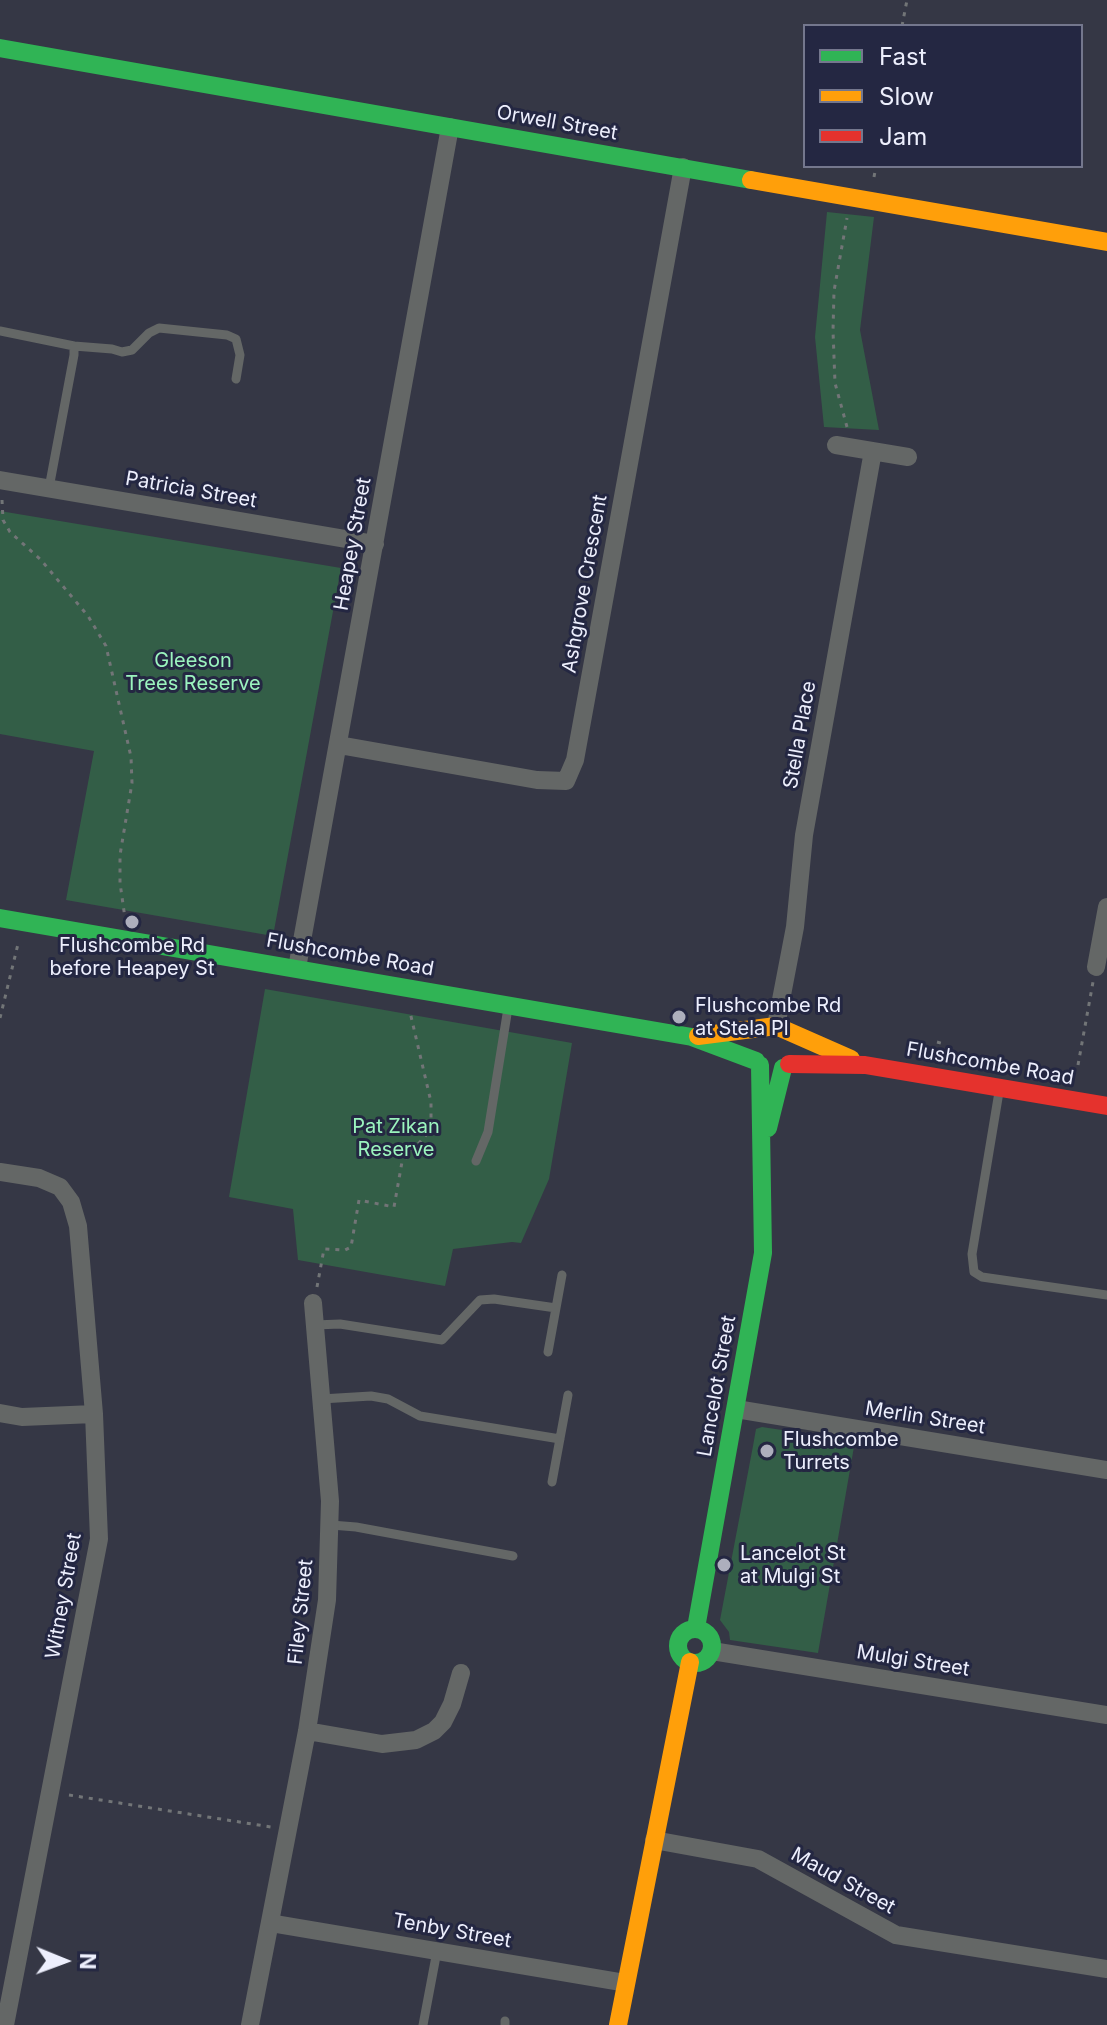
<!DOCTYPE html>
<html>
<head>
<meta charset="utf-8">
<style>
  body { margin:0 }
  #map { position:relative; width:1107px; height:2025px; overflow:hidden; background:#353745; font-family:Inter,sans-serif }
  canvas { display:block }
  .legend { position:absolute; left:803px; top:24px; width:280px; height:144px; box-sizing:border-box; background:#242742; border:2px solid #74778d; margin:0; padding:10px 14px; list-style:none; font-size:24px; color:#edeffd }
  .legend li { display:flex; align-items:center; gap:16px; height:40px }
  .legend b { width:40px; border:2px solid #74778d }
  .north { position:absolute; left:24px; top:1921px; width:80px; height:80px; -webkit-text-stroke:6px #242742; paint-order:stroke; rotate:91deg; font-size:22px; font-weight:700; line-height:32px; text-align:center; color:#edeffd }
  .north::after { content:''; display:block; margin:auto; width:28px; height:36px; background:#edeffd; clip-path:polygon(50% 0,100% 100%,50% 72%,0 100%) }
</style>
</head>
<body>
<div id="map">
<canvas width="1107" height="2025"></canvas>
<ul class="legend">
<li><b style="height:10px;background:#30b455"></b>Fast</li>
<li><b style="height:10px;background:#ff9f0a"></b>Slow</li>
<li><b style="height:10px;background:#e5322d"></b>Jam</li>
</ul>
<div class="north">N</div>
</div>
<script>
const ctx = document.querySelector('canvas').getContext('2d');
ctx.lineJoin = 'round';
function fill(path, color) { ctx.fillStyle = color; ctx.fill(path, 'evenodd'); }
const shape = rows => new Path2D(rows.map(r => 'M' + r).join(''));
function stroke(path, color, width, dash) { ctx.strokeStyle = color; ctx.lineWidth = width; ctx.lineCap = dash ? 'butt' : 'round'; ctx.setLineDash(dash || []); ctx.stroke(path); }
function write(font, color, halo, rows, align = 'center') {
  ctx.font = font + ' Inter,sans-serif'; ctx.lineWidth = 6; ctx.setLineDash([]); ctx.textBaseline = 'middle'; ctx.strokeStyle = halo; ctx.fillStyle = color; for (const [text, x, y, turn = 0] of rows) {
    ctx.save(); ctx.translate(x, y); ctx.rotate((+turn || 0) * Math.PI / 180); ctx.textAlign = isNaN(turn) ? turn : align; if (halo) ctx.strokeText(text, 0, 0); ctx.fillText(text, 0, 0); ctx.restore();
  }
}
fill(shape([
  [827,212,874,217,860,330,879,430,824,427,815,337],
  [0,511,341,568,273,936,66,900,94,751,0,734],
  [265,989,572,1043,549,1179,521,1243,512,1242,453,1249,445,1286,298,1260,293,1209,229,1197],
  [762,1427,855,1441,818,1653,730,1640,729,1632,720,1620,753,1446,756,1429]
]), '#335e47');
stroke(shape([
  [902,26,907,0],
  [874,177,876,166],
  [847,427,835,383,833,331,834,291,847,218],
  [2,500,3,520,10,532,41,560,88,616,106,646,131,757,132,783,120,855,120,883,125,918],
  [0,1018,18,944],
  [937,1042,944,1044],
  [1078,1065,1093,982],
  [317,1287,324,1249,345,1250,351,1247,359,1200,394,1207,402,1162,427,1134,431,1121,431,1102,410,1012],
  [69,1795,271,1827]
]), '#727577', 3, [4, 6]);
stroke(shape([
  [0,331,74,346],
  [49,488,74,355,74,346,112,349,122,352,132,350,149,333,159,328,227,335,236,339,240,355,236,379],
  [999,1092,972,1254,974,1272,982,1277,1107,1295],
  [476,1161,488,1132,508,1008],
  [315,1325,340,1324,442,1340,480,1300,494,1299,556,1308],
  [548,1352,562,1275],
  [321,1399,371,1396,388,1399,420,1416,560,1439],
  [552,1482,568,1395],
  [331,1525,356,1527,513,1556],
  [423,2025,437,1951],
  [505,2025,505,2021]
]), '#646766', 9);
stroke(shape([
  [836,445,908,457],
  [0,480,375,544],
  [339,745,537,780,566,781,575,760,683,167],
  [1096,967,1107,907],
  [297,968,450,127],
  [776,1026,795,927,804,835,873,451],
  [0,1172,39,1178,60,1187,71,1202,78,1226,94,1414,99,1539,5,2025],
  [736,1409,1107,1470],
  [0,1413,22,1417,94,1414],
  [712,1651,1107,1715],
  [307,1731,382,1744,416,1740,434,1731,443,1722,452,1704,461,1673],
  [654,1840,758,1859,896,1935,1107,1969],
  [270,1923,626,1983],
  [250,2025,307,1731,327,1600,330,1501,313,1303]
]), '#646766', 18);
stroke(shape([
  [0,48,751,180],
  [0,918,692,1037,756,1061],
  [768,1128,783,1068],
  [696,1628,763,1253,760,1065],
  '678 1646a17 17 0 1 1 34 0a17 17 0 1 1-34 0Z'
]), '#30b455', 18);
stroke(shape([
  [751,180,1107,242],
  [698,1036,776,1026,851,1059],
  [618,2025,690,1662]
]), '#ff9f0a', 18);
stroke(shape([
  [789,1064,865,1065,1107,1106]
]), '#e5322d', 18);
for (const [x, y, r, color] of [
  [132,922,8,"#adafbd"],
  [679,1017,8,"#adafbd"],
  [767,1451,8,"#adafbd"],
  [724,1565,8,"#adafbd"]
]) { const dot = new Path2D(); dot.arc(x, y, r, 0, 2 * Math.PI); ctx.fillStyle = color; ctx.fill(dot); stroke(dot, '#242742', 3); }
write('20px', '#edeffd', '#242742', [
  ["Orwell Street",557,123,10],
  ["Patricia Street",191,490,10],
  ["Heapey Street",353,544,-80],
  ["Ashgrove Crescent",585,584,-80],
  ["Stella Place",800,735,-80],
  ["Flushcombe Road",350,955,10],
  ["Flushcombe Road",990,1064,10],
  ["Lancelot Street",717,1386,-80],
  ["Merlin Street",925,1418,9],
  ["Witney Street",64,1596,-80],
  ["Filey Street",301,1612,-84],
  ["Mulgi Street",913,1661,9],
  ["Maud Street",843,1881,29],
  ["Tenby Street",452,1931,10]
]);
write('20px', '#9bf4be', '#242742', [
  ["Gleeson",193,661],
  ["Trees Reserve",193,684],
  ["Pat Zikan",396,1127],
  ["Reserve",396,1150]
]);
write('20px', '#edeffd', '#242742', [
  ["Flushcombe Rd",132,946,"center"],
  ["before Heapey St",132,969,"center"],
  ["Flushcombe Rd",695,1006],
  ["at Stela Pl",695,1029],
  ["Flushcombe",783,1440],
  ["Turrets",783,1463],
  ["Lancelot St",740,1554],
  ["at Mulgi St",740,1577]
], 'left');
</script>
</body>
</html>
